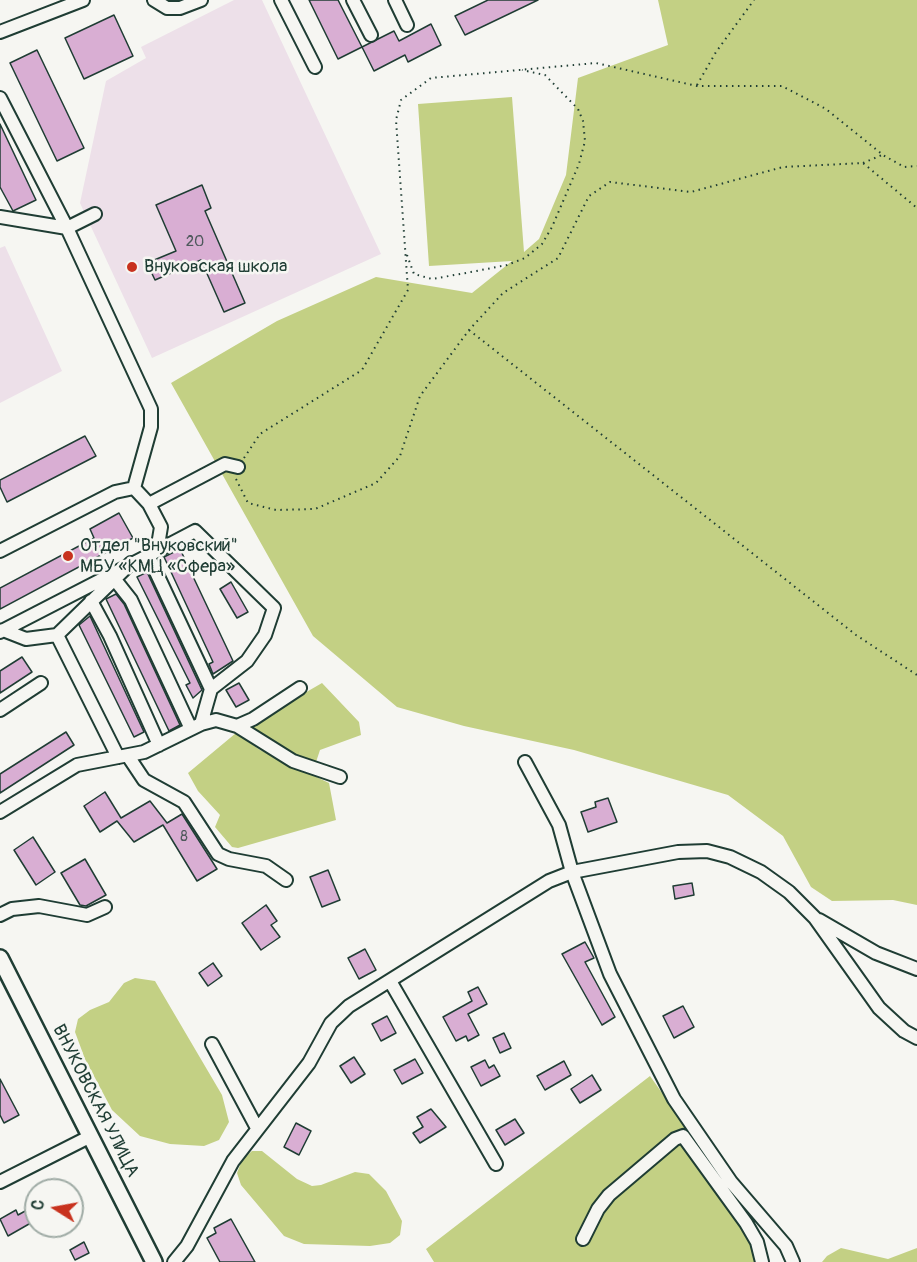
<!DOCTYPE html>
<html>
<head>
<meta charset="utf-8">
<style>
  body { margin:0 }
  #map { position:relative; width:917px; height:1262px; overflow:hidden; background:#f6f6f2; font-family:Pangolin,sans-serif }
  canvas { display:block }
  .north { position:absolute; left:24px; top:1178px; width:60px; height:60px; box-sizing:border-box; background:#f6f6f2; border:2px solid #a0aca6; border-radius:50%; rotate:281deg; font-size:16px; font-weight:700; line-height:24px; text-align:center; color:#1f3d34 }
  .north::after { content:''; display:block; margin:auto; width:21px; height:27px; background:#c8321e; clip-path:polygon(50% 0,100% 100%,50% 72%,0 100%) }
</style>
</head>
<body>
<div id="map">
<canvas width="917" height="1262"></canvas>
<div class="north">С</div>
</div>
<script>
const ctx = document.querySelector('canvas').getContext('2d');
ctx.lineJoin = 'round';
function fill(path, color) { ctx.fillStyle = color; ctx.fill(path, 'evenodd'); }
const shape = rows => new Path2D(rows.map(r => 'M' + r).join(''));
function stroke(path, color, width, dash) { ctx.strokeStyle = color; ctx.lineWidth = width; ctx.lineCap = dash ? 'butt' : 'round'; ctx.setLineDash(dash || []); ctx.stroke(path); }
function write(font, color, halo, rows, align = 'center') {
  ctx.font = font + ' Pangolin,sans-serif'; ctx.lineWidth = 5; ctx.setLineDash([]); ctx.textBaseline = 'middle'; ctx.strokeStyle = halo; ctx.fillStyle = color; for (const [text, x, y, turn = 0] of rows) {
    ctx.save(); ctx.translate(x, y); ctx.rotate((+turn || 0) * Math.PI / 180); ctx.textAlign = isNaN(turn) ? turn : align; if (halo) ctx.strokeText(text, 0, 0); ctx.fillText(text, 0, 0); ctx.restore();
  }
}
fill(shape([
  [234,0,262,0,381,254,152,358,80,203,106,81,146,58,141,47],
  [5,246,62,371,0,403,0,248]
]), '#ede0e9');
fill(shape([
  [658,0,917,0,917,905,893,900,832,901,811,887,783,836,728,795,574,750,464,726,397,707,313,636,171,383,277,321,376,277,472,293,512,261,429,266,418,104,512,97,524,252,539,239,566,175,578,78,668,45],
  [322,683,359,722,361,735,320,750,315,765,286,752,253,728,253,723],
  [236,733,260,750,329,783,336,820,238,848,232,847,215,827,220,815,198,791,188,773],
  [135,978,155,981,222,1095,229,1122,219,1140,204,1146,170,1144,140,1136,112,1110,85,1059,75,1032,78,1019,90,1010,109,1002,124,983],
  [650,1076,756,1225,769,1262,434,1262,426,1249],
  [252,1151,262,1151,297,1179,312,1186,321,1185,355,1172,369,1174,386,1191,402,1221,400,1235,390,1243,370,1246,304,1244,284,1236,241,1185,237,1173,242,1160],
  [841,1248,888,1259,917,1248,917,1262,822,1262,827,1256]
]), '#c3d084');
const building = shape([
  [309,0,338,0,362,47,338,59,309,0],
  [488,0,538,0,465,35,455,16,488,0],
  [114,15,133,56,84,79,65,38,114,15],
  [431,24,441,45,408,62,405,55,374,71,362,47,394,31,399,41,431,24],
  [37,50,84,148,57,161,10,63,37,50],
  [0,124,36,200,13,211,0,187,0,124],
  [202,185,211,208,205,211,245,303,224,312,201,260,155,280,147,263,176,251,156,205,202,185],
  [85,436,96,456,7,502,0,487,0,480,85,436],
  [119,513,133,538,0,609,0,588,94,538,90,529,119,513],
  [180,549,233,661,213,674,209,664,213,662,164,557,180,549],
  [147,572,202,690,193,698,186,685,190,683,137,577,147,572],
  [231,582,248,612,237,618,220,589,231,582],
  [116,594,124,604,180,725,169,731,106,599,116,594],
  [90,616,144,732,134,737,79,625,90,616],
  [22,657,32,672,0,693,0,671,22,657],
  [239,683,249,700,236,707,226,690,239,683],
  [66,732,74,745,0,793,0,774,66,732],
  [105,792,121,818,150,801,167,823,182,814,217,869,197,881,163,825,134,842,117,821,100,832,84,806,105,792],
  [608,798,617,822,588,832,581,812,596,807,595,802,608,798],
  [33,837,55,872,36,885,14,850,33,837],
  [85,859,106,895,86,906,80,905,61,873,85,859],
  [328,870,340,900,322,907,310,877,328,870],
  [692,883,694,895,675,899,673,886,692,883],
  [266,905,277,921,271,925,280,937,261,950,242,923,266,905],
  [585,942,594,958,585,962,615,1017,602,1025,562,954,585,942],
  [365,949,376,970,359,979,348,958,365,949],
  [213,963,222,976,208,986,199,973,213,963],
  [478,987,487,1004,468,1014,479,1035,468,1041,466,1036,456,1041,443,1017,472,1001,468,992,478,987],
  [683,1006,694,1027,674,1038,663,1016,683,1006],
  [387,1016,396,1033,381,1041,372,1024,387,1016],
  [504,1033,511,1048,500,1053,493,1038,504,1033],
  [354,1057,365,1074,351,1083,340,1066,354,1057],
  [415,1059,423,1073,402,1084,394,1070,415,1059],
  [485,1060,489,1068,494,1065,500,1076,481,1086,471,1067,485,1060],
  [564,1061,571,1075,545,1090,537,1076,564,1061],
  [592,1075,601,1090,580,1103,571,1089,592,1075],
  [0,1079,19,1115,4,1123,0,1115,0,1079],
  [431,1109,446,1127,420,1143,413,1133,423,1127,417,1117,431,1109],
  [515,1119,524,1133,505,1145,496,1130,515,1119],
  [296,1123,311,1131,299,1155,284,1147,296,1123],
  [36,1205,36,1220,8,1236,0,1219,16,1210,18,1215,36,1205],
  [231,1219,255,1262,220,1262,207,1238,216,1233,214,1228,231,1219],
  [84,1242,89,1253,75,1260,70,1250,84,1242]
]);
fill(building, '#d9aed3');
stroke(building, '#1f3d34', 1.5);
const minor = shape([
  [154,0,167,8,180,8,201,0],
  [281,0,315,67],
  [353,0,371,35],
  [395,0,407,25],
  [0,32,83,0],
  [0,98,67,228,151,409,151,427,134,488],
  [0,217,67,228,95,214],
  [0,551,115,492,134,488,149,504,225,464,238,467],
  [148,555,211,689],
  [116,581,131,600,191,729],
  [91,601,110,636,159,745],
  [3,630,26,639,57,635],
  [0,632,157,551,161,527,149,504],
  [0,710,41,683],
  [201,724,216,720,237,726,293,761,340,777],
  [237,726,253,719,300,688],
  [128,756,144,780,184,802,218,854,229,859,266,866,286,880],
  [118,757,57,635,131,563],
  [525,762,559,825,572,872,610,974,674,1099,731,1182,786,1246,793,1262],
  [0,812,77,765,144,752,201,724,211,689,247,661,265,635,274,608,195,531,157,551],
  [0,915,12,909,39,906,87,915,105,907],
  [819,920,876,953,917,969],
  [390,981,496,1164],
  [212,1044,257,1128],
  [0,1182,91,1136],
  [583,1239,598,1209,609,1195,675,1139,683,1136,746,1223,757,1242,762,1262],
  [174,1262,187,1246,233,1161,309,1063,331,1023,349,1006,549,881,572,872,678,852,707,851,730,857,761,872,789,892,815,918,879,1008,904,1031,917,1038]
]);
const major = shape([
  [0,958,154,1262]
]);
stroke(minor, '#1f3d34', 16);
stroke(major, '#1f3d34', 20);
stroke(shape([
  [697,85,716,52,754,0],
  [863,163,882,155],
  [407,255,414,274,432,279,466,273,507,265,525,258,542,244,552,227,579,164,585,141,583,121,578,109,545,75,522,70],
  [469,330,856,635,917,675],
  [244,458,260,434,362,370,408,290,396,120,401,100,431,78,596,63,697,86,782,86,826,109,883,155,904,167,917,166],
  [236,479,248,503,276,510,315,509,376,483,400,456,420,396,469,330,503,293,558,258,589,196,610,182,691,192,783,167,863,163,917,208]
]), '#1f3d34', 2, [1.5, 4.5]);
stroke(minor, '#f6f6f2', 12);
stroke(major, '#f6f6f2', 15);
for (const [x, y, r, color] of [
  [132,267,6,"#c8321e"],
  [68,556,6,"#c8321e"]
]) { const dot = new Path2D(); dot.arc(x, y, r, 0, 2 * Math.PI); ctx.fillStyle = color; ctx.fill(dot); stroke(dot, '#f6f6f2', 2); }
write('15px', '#4e595c', null, [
  ["20",195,242],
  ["8",184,837]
]);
write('18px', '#1f3d34', '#f6f6f2', [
  ["Внуковская школа",144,267],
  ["Отдел \"Внуковский\"",80,546],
  ["МБУ «КМЦ «Сфера»",80,567]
], 'left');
write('18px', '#1f3d34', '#f6f6f2', [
  ["ВНУКОВСКАЯ УЛИЦА",95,1101,63]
]);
</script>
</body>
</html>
